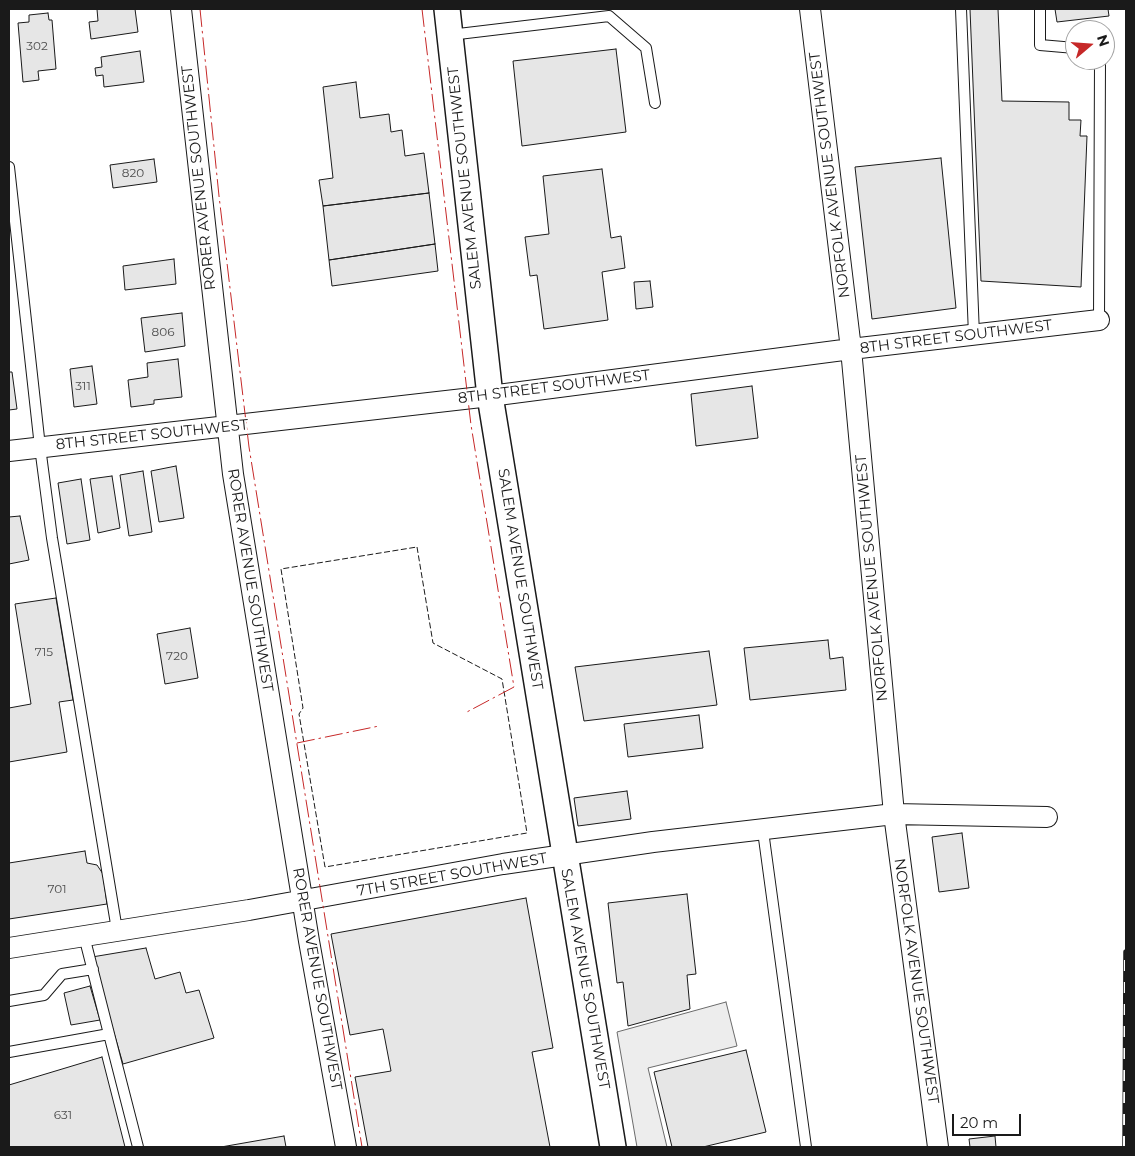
<!DOCTYPE html>
<style>
body{margin:0}
#map{position:relative;width:1135px;height:1156px;overflow:hidden;background:#fff;font-family:Montserrat,sans-serif}
canvas{display:block}
.frame{position:absolute;inset:0;border:10px solid #1a1a1a;pointer-events:none}
.north{position:absolute;left:1065px;top:20px;width:50px;height:50px;box-sizing:border-box;background:#fff;border:1px solid #a3a3a3;border-radius:50%;rotate:72deg;font-size:14px;font-weight:700;line-height:20px;text-align:center;color:#1a1a1a}
.north::after{content:'';display:block;margin:auto;width:18px;height:22px;background:#c62828;clip-path:polygon(50% 0,100% 100%,50% 72%,0 100%)}
.scale{position:absolute;left:952px;top:1114px;width:69px;height:22px;box-sizing:border-box;border:2px solid #1a1a1a;border-top:0;padding-left:6px;font-size:15px;line-height:18px;white-space:nowrap;color:#1a1a1a;-webkit-text-stroke:4px #fff;paint-order:stroke}
</style>
<div id="map">
<canvas width="1135" height="1156"></canvas>
<div class="frame"></div>
<div class="north">N</div>
<div class="scale">20 m</div>
</div>
<script>
const ctx = document.querySelector('canvas').getContext('2d');
ctx.lineJoin = 'round';
function fill(path, color) { ctx.fillStyle = color; ctx.fill(path, 'evenodd'); }
const shape = rows => new Path2D(rows.map(r => 'M' + r).join(''));
function stroke(path, color, width, dash) { ctx.strokeStyle = color; ctx.lineWidth = width; ctx.lineCap = dash ? 'butt' : 'round'; ctx.setLineDash(dash || []); ctx.stroke(path); }
function write(font, color, halo, rows, align = 'center') {
  ctx.font = font + ' Montserrat,sans-serif'; ctx.lineWidth = 4; ctx.setLineDash([]); ctx.textBaseline = 'middle'; ctx.strokeStyle = halo; ctx.fillStyle = color; for (const [text, x, y, turn = 0] of rows) {
    ctx.save(); ctx.translate(x, y); ctx.rotate((+turn || 0) * Math.PI / 180); ctx.textAlign = isNaN(turn) ? turn : align; if (halo) ctx.strokeText(text, 0, 0); ctx.fillText(text, 0, 0); ctx.restore();
  }
}
const built = shape([
 [726,1002,737,1046,648,1068,667,1147,637,1147,617,1032,726,1002]
]);
fill(built, '#ededed');
stroke(built, '#6a6a6a', 1);
const building = shape([
 [97,9,135,9,138,32,91,39,89,22,98,21,97,9],
 [970,9,998,9,1002,101,1069,102,1069,120,1081,120,1080,136,1087,136,1081,287,981,281,970,9],
 [1055,9,1108,9,1109,16,1057,22,1055,9],
 [48,13,49,20,52,20,56,69,38,71,39,80,23,82,18,23,29,22,29,15,48,13],
 [616,49,626,132,522,146,513,61,616,49],
 [140,51,144,82,104,87,103,75,96,76,95,68,102,67,101,57,140,51],
 [356,82,360,118,389,114,391,132,402,130,405,156,424,153,429,193,323,206,319,180,333,178,323,87,356,82],
 [941,158,956,308,872,319,855,167,941,158],
 [154,159,157,182,113,188,110,165,154,159],
 [602,169,611,238,621,236,625,268,602,272,608,320,544,329,537,275,530,276,525,237,549,234,543,176,602,169],
 [429,193,435,244,329,260,323,206,429,193],
 [435,244,438,271,332,286,329,260,435,244],
 [174,259,176,284,125,290,123,266,174,259],
 [650,281,653,307,636,309,634,282,650,281],
 [182,313,185,346,145,352,141,318,182,313],
 [178,359,182,397,154,400,154,404,131,407,128,380,148,377,147,363,178,359],
 [92,366,97,404,74,407,70,369,92,366],
 [9,372,12,372,17,409,9,410,9,372],
 [752,386,758,438,696,446,691,394,752,386],
 [176,466,184,518,159,522,151,471,176,466],
 [143,471,152,532,129,536,120,475,143,471],
 [112,476,120,528,98,533,90,479,112,476],
 [81,479,90,540,67,544,58,483,81,479],
 [20,516,29,560,9,564,9,517,20,516],
 [56,598,73,700,59,702,67,752,9,762,9,708,31,704,15,604,56,598],
 [190,628,198,678,165,684,157,634,190,628],
 [828,640,830,659,843,657,846,690,750,700,744,648,828,640],
 [709,651,717,705,584,721,575,667,709,651],
 [699,715,703,748,628,757,624,724,699,715],
 [627,791,631,819,578,826,574,798,627,791],
 [962,833,969,888,939,892,932,837,962,833],
 [85,851,87,863,97,865,103,874,107,904,9,919,9,863,85,851],
 [687,894,696,974,687,975,690,1009,628,1026,623,982,617,983,608,903,687,894],
 [526,898,553,1048,532,1052,550,1147,368,1147,355,1077,391,1071,383,1029,350,1035,331,934,526,898],
 [146,948,155,979,180,972,186,993,199,990,214,1038,123,1064,92,957,146,948],
 [90,986,100,1020,71,1025,64,993,90,986],
 [746,1050,766,1132,703,1147,672,1147,654,1072,746,1050],
 [102,1057,125,1147,9,1147,9,1085,102,1057],
 [284,1136,286,1147,221,1147,284,1136],
 [995,1136,996,1147,970,1147,969,1139,995,1136]
]);
fill(building, '#e6e6e6');
stroke(building, '#1a1a1a', 1);
const service = shape([
 [961,9,974,335],
 [1040,9,1040,45,1075,48],
 [450,35,609,16,646,48,655,103],
 [9,167,40,447,52,538,117,930],
 [1099,320,1100,60],
 [763,831,806,1147],
 [9,1001,44,995,62,974,93,969],
 [109,1034,138,1147],
 [9,1052,109,1034,84,936]
]);
const minor = shape([
 [181,9,233,474,309,941,346,1147],
 [810,9,851,349,894,814,938,1147],
 [9,451,490,396,851,349,1099,320],
 [9,948,249,910,503,864,653,842,894,814,1047,817]
]);
const tertiary = shape([
 [447,9,490,396,613,1147]
]);
stroke(service, '#1a1a1a', 12);
stroke(minor, '#1a1a1a', 22);
stroke(tertiary, '#1a1a1a', 28);
stroke(service, '#fff', 10);
stroke(minor, '#fff', 20);
stroke(tertiary, '#fff', 25);
const rail = shape([
 [1125,1147,1126,952]
]);
stroke(rail, '#1a1a1a', 5.5);
stroke(rail, '#fff', 4, [11]);
stroke(shape([
 [417,547,433,643,502,679,527,833,325,867,299,714,303,708,281,569,417,547]
]), '#1a1a1a', 1, [6, 2.5]);
stroke(shape([
 [200,9,219,196,249,447,362,1147],
 [422,9,471,425,514,687,465,713],
 [297,743,379,726]
]), '#c62828', 1, [18, 4, 2.5, 4]);
write('12px', '#4d4d4d', null, [
 ["302",37,46],
 ["820",133,173],
 ["806",163,332],
 ["311",83,386],
 ["715",44,652],
 ["720",177,656],
 ["701",57,889],
 ["631",63,1115]
]);
write('15px', '#1a1a1a', '#fff', [
 ["NORFOLK AVENUE SOUTHWEST",830,175,-97],
 ["RORER AVENUE SOUTHWEST",199,178,-96],
 ["SALEM AVENUE SOUTHWEST",465,178,-96],
 ["8TH STREET SOUTHWEST",956,337,-7],
 ["8TH STREET SOUTHWEST",554,387,-7],
 ["8TH STREET SOUTHWEST",152,435,-6],
 ["NORFOLK AVENUE SOUTHWEST",872,578,-95],
 ["SALEM AVENUE SOUTHWEST",520,579,81],
 ["RORER AVENUE SOUTHWEST",250,580,81],
 ["7TH STREET SOUTHWEST",452,875,-10],
 ["RORER AVENUE SOUTHWEST",317,979,80],
 ["SALEM AVENUE SOUTHWEST",585,979,80],
 ["NORFOLK AVENUE SOUTHWEST",916,981,82]
]);
</script>
